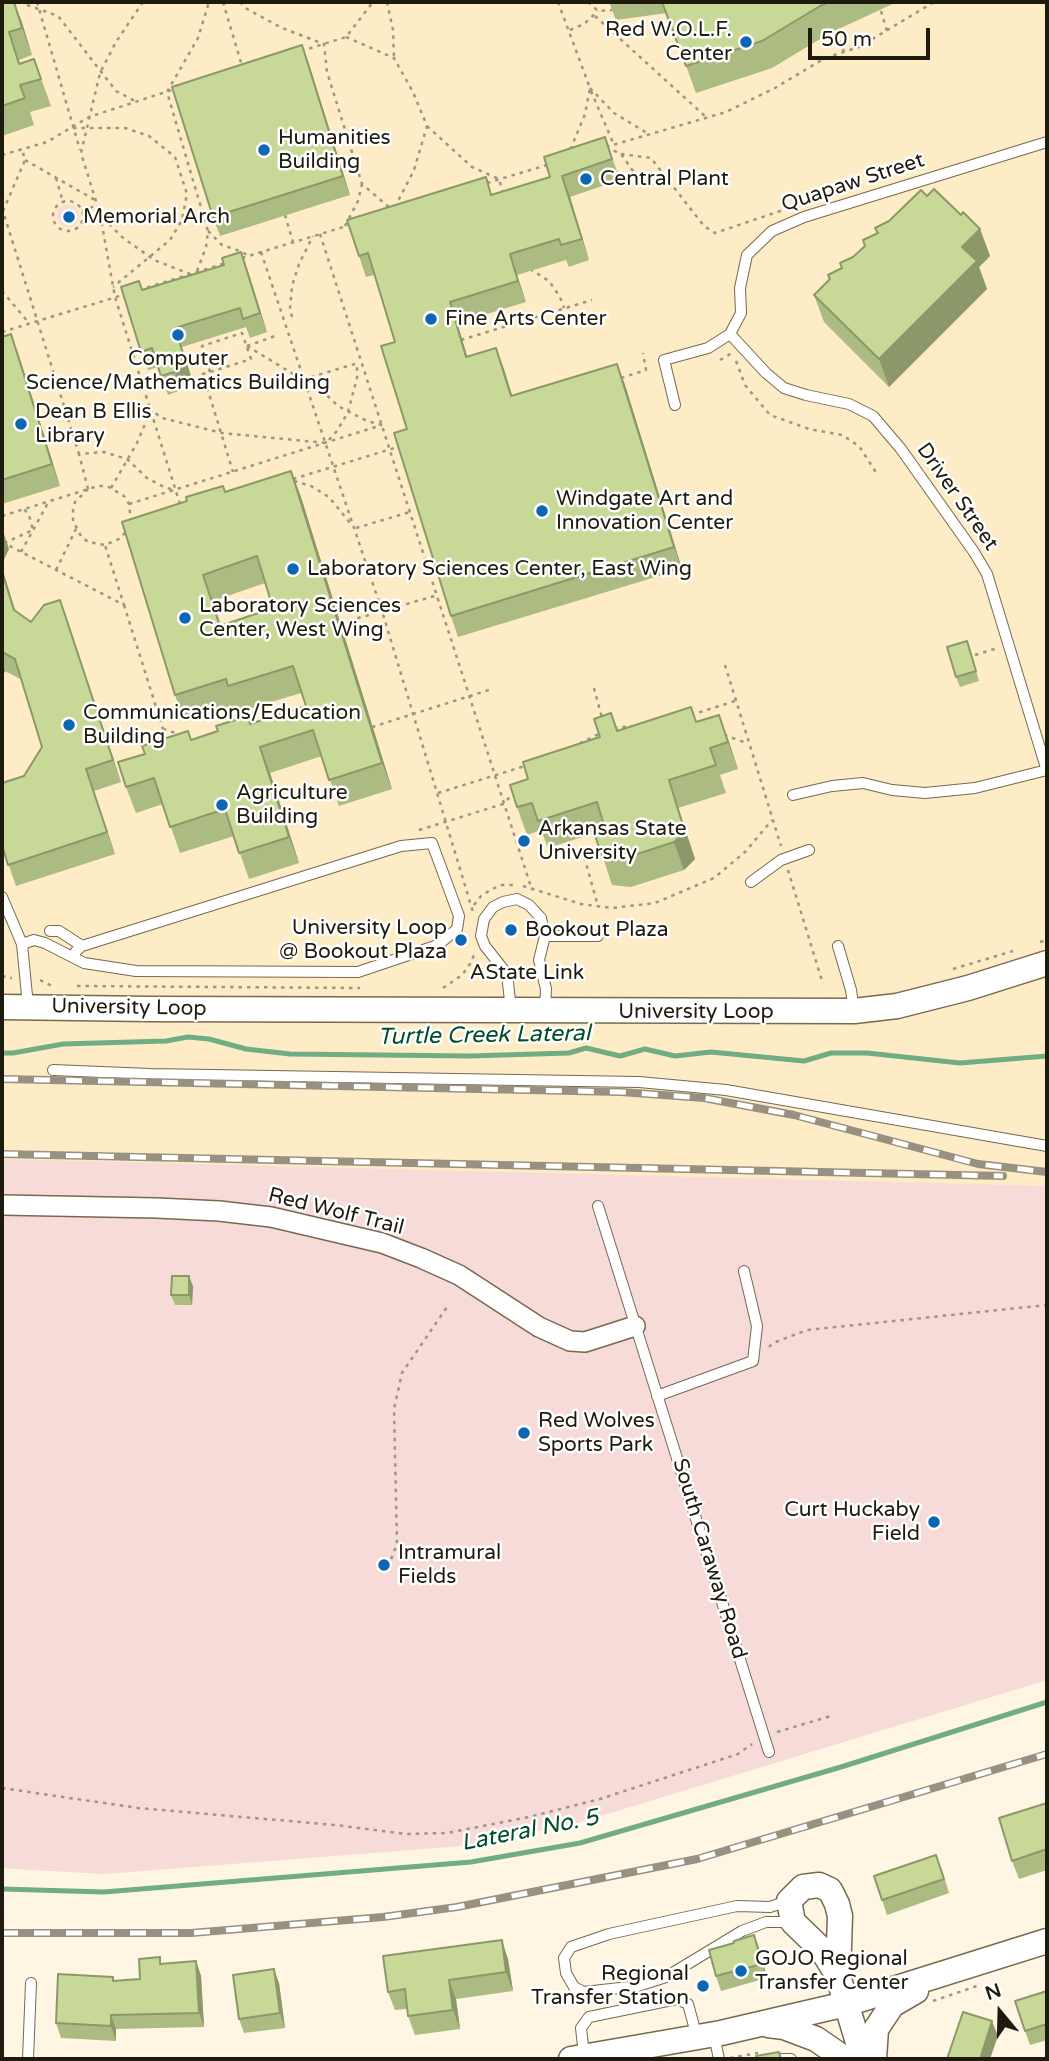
<!DOCTYPE html>
<style>
body{margin:0}
#map{position:relative;width:1049px;height:2061px;overflow:hidden;background:#fef6e3;font-family:"Varela Round",sans-serif}
canvas{display:block}
.frame{position:absolute;inset:0;border:4px solid #1f1a0e;pointer-events:none}
.north{position:absolute;left:965px;top:1977px;width:70px;height:70px;-webkit-text-stroke:5px #fff;paint-order:stroke;rotate:341deg;font-size:19px;font-weight:700;line-height:28px;text-align:center;color:#1f1a0e}
.north::after{content:'';display:block;margin:auto;width:24px;height:32px;background:#1f1a0e;clip-path:polygon(50% 0,100% 100%,50% 72%,0 100%)}
.scale{position:absolute;left:808px;top:28px;width:122px;height:32px;box-sizing:border-box;border:4px solid #1f1a0e;border-top:0;padding-left:9px;font-size:21px;line-height:24px;white-space:nowrap;color:#1f1a0e;-webkit-text-stroke:5px #fff;paint-order:stroke}
</style>
<div id="map">
<canvas width="1049" height="2061"></canvas>
<div class="frame"></div>
<div class="north">N</div>
<div class="scale">50 m</div>
</div>
<script>
const ctx = document.querySelector('canvas').getContext('2d');
ctx.lineJoin = 'round';
function fill(path, color) { ctx.fillStyle = color; ctx.fill(path, 'evenodd'); }
const shape = rows => new Path2D(rows.map(r => 'M' + r).join(''));
function stroke(path, color, width, dash) { ctx.strokeStyle = color; ctx.lineWidth = width; ctx.lineCap = dash ? 'butt' : 'round'; ctx.setLineDash(dash || []); ctx.stroke(path); }
function write(font, color, halo, rows, align = 'center') {
  ctx.font = font + ' "Varela Round",sans-serif'; ctx.lineWidth = 5; ctx.setLineDash([]); ctx.textBaseline = 'middle'; ctx.strokeStyle = halo; ctx.fillStyle = color; for (const [text, x, y, turn = 0] of rows) {
    ctx.save(); ctx.translate(x, y); ctx.rotate((+turn || 0) * Math.PI / 180); ctx.textAlign = isNaN(turn) ? turn : align; if (halo) ctx.strokeText(text, 0, 0); ctx.fillText(text, 0, 0); ctx.restore();
  }
}
fill(shape([
 [2,2,1047,2,1047,1680,568,1826,460,1846,104,1874,2,1868]
]), '#fdecc5');
fill(shape([
 '57 216a11 11 0 1 1 22 0a11 11 0 1 1-22 0Z',
 [2,1159,1047,1186,1047,1680,568,1826,460,1846,104,1874,2,1868]
]), '#f7dbd9');
stroke(shape([
 [2,1053,13,1053,63,1044,166,1041,188,1037,209,1039,246,1049,290,1054,470,1056,569,1053,586,1048,620,1056,645,1049,675,1056,711,1052,804,1061,831,1053,867,1053,960,1063,1047,1056],
 [2,1889,104,1892,471,1862,580,1843,841,1767,1047,1702]
]), '#70ad82', 5);
const service = shape([
 [730,334,766,373,784,388,806,395,849,404,873,416,901,449,974,552,987,574,1047,771],
 [675,405,664,360,708,348,730,334,741,313,740,288,747,255,772,231,804,217,1047,142],
 [793,795,832,786,863,783,892,790,925,793,975,788,1047,770],
 [751,882,781,860,809,850],
 [2,897,22,944,28,1006],
 [50,931,59,931,82,946],
 [545,936,598,936],
 [22,944,34,940,45,943,84,963,136,971,358,972,438,945,457,929,459,916,432,843,401,846,82,946,76,951,74,957],
 [838,946,851,990,854,1011],
 [511,1010,507,974,485,946,481,936,484,919,493,907,503,902,517,899,529,905,541,918,545,936,539,960,546,989,545,1010],
 [53,1070,150,1074,639,1082,726,1090,1047,1146],
 [598,1206,769,1752],
 [657,1396,753,1361,757,1326,744,1271],
 [788,1901,770,1907,737,1906,609,1934,571,1947,564,1958,566,1973,574,1987,584,1992,638,1986,666,1977,742,1931,766,1922,793,1922],
 [714,2035,719,2059],
 [584,2055,581,2028,589,2017,677,1999,688,2004,697,2037],
 [28,2059,31,1983],
 [769,2059,791,2059]
]);
const minor = shape([
 [2,1205,157,1208,219,1211,271,1217,382,1243,421,1258,459,1275,539,1327,570,1341,585,1342,635,1326]
]);
const tertiary = shape([
 [2,1007,149,1009,854,1011,897,1006,968,988,1047,963],
 [838,1976,840,1916,837,1904,830,1890,819,1885,803,1887,789,1901,793,1922,822,1950,838,1976,863,2059],
 [768,2025,784,2027,816,2039,845,2059],
 [571,2059,721,2033,846,2004,1047,1941],
 [874,2059,876,2029,892,2005,916,1991]
]);
stroke(service, '#76694d', 12);
stroke(minor, '#76694d', 22);
stroke(tertiary, '#76694d', 27);
stroke(shape([
 [19,2,58,16,116,91,137,102],
 [37,2,80,150],
 [143,2,116,42,100,73,81,153,100,214,115,297,180,504],
 [223,2,242,66],
 [240,2,247,9,282,28,324,44,327,72,362,184,391,209],
 [387,2,393,30,394,58],
 [558,2,590,88,585,114,571,148],
 [588,2,598,11,612,10],
 [881,11,887,31],
 [595,16,706,117],
 [570,30,584,24,598,11],
 [837,33,844,52],
 [346,37,394,58,413,92,427,126,414,170,396,205],
 [301,51,346,37,373,2],
 [590,88,614,113,647,133],
 [591,91,614,145],
 [427,126,472,167,499,179,503,193],
 [73,128,125,128,149,136,175,157,187,194,182,220,170,240,113,287],
 [606,147,726,112,775,88,825,58,859,47,934,2],
 [606,147,621,154,640,181],
 [621,154,651,158,704,226,715,233,789,208],
 [2,155,47,142,89,117,175,89],
 [25,160,95,200],
 [56,178,63,202],
 [487,183,547,165],
 '53 216a15 15 0 1 1 30 0a15 15 0 1 1-30 0Z',
 [2,208,79,454],
 [3,211,25,160,22,149],
 [82,211,97,205],
 [285,215,293,242],
 [103,218,122,237,154,260,190,274],
 [345,226,358,201,362,184],
 [208,231,222,245,240,251,249,256],
 [320,234,532,890],
 [261,252,382,611,473,912],
 [242,258,350,225],
 [530,269,549,281,560,297,564,308],
 [197,271,206,247,208,231,167,92,198,38,209,2],
 [139,290,226,263],
 [2,291,29,323],
 [292,317,290,309,292,286,299,264,313,236],
 [2,332,126,294],
 [461,340,592,300],
 [247,346,295,375],
 [247,346,278,335],
 [720,360,732,353],
 [736,361,745,385,770,415,809,429,842,435,859,446,877,474],
 [210,372,202,346,242,333,251,359,210,372,203,374,233,472],
 [311,377,358,363],
 [309,378,338,406,367,421,382,425],
 [621,378,646,370,643,353],
 [293,479,401,446],
 [294,481,311,486,329,497,351,524],
 [111,488,137,443,151,410,162,418,222,433,326,443,337,431,348,412,357,378,357,363],
 [88,489,75,502,73,511,73,521,81,536,88,542,105,545,121,538,127,530],
 [88,489,79,454,104,452,127,459,147,478,164,487,174,490],
 [129,504,382,425],
 [2,516,98,486,107,486,124,496,129,504,131,521],
 [356,528,410,512],
 [2,542,124,605,105,545],
 [4,543,33,530,29,515,24,509],
 [21,552,49,501],
 [56,570,76,529],
 [124,605,163,729,153,735,147,747],
 [341,623,438,595],
 [975,655,998,648],
 [725,665,781,846],
 [594,688,602,718],
 [691,715,735,701],
 [372,727,489,690],
 [614,728,632,726],
 [163,729,182,735],
 [724,735,747,743],
 [572,747,601,733],
 [438,793,525,766],
 [419,830,503,804,515,792],
 [582,849,598,906],
 [788,870,823,984],
 [523,886,581,904,612,908,655,903,714,878,745,852,772,820],
 [474,905,481,896,492,889,502,885,513,885],
 [1040,942,1047,940],
 [953,969,1013,951],
 [2,976,12,978],
 [40,980,52,986],
 [77,986,360,988],
 [443,988,462,975,470,964,475,953],
 [769,1347,773,1343,807,1330,1047,1305],
 [388,1567,397,1544,394,1409,402,1373,449,1304],
 [777,1732,831,1716],
 [2,1788,138,1808,335,1825,406,1834,447,1833,529,1817,600,1799,738,1754,752,1744],
 [933,2001,977,1986],
 [730,2058,758,2053]
]), '#9c9686', 2.5, [3.5, 5]);
stroke(service, '#fff', 10);
stroke(minor, '#fff', 19);
stroke(tertiary, '#fff', 24);
const rail = shape([
 [2,1079,621,1092,704,1098,794,1115,978,1164,1047,1172],
 [2,1154,1003,1176],
 [2,1933,191,1933,383,1917,457,1907,697,1859,1047,1754]
]);
stroke(rail, '#989181', 8);
stroke(rail, '#fff', 5, [16]);
fill(shape([
 [2,2,14,2,32,55,19,60,20,64,34,59,51,106,30,112,34,125,2,136],
 [609,2,897,2,830,33,772,68,696,93,667,13,616,20],
 [302,45,350,195,220,236,213,217],
 [605,137,620,180,570,197,589,260,569,267,566,260,517,275,526,302,457,323,467,357,496,348,512,396,617,364,625,385,682,569,458,637,451,616,407,429,395,342,374,275,366,277,359,256,492,195,550,177],
 [927,196,961,215,980,229,990,256,979,267,987,289,889,387,824,322,814,295,842,269,840,263,853,257,889,221],
 [241,252,267,332,250,338,246,327,182,347,191,376,181,390,168,395,158,367,148,370,141,352,143,290,224,265],
 [2,337,19,356,60,486,2,504],
 [291,471,301,497,392,789,339,806,322,756,270,773,299,863,249,879,234,836,180,853,163,804,136,813,126,787,191,740,251,724,306,706,301,693,238,712,236,706,185,722,175,695,122,522,225,492],
 [265,583,273,608,221,626,213,601],
 [2,568,15,611,31,622,60,600,121,782,94,791,115,854,16,886,2,845,24,776,42,747,22,680,5,671,2,677],
 [970,650,979,681,960,687,956,677],
 [611,713,618,730,697,722,729,742,738,769,720,775,726,793,678,808,695,859,684,870,631,887,612,885,595,833,548,848,541,830,527,835,517,807,528,779,600,737],
 [193,1286,192,1305,175,1305,171,1295],
 [1047,1803,1047,1870,1019,1879,1012,1861],
 [942,1870,949,1893,887,1915,874,1876],
 [760,1950,767,1978,721,1991,716,1976],
 [508,1959,513,1991,456,1999,460,2029,415,2035,408,2016,407,2009,395,2010,388,1992],
 [196,1961,201,1976,204,2027,116,2029,116,2041,61,2038,56,2023,113,1977,114,1981,140,1979,162,1964],
 [279,1983,285,2028,244,2033,239,2019],
 [1047,1991,1047,2040,1030,2045,1025,2031]
]), '#acbb82');
fill(shape([
 [14,2,22,22,32,55,22,28],
 [302,45,309,64,350,195,343,176],
 [562,176,570,197,589,260,582,239],
 [980,229,990,256,979,267,987,289,889,387,879,359,962,247],
 [241,252,248,271,267,332,260,313],
 [510,254,526,302,518,281],
 [450,302,457,323,474,378,466,357],
 [175,328,191,376,181,390,174,372],
 [11,334,19,356,60,486,52,464],
 [496,348,504,369,519,418,511,396],
 [617,364,625,385,682,569,674,547],
 [291,471,301,497,392,789,382,763],
 [2,528,9,549,2,564],
 [2,568,22,632,2,572],
 [60,600,68,622,121,782,113,760],
 [2,663,5,671,2,677],
 [719,715,729,742,738,769,728,742],
 [260,747,270,773,299,863,289,837],
 [86,769,94,791,115,854,107,832],
 [669,780,695,859,684,870,674,842],
 [189,1276,193,1286,192,1305,189,1295],
 [754,1935,760,1950,767,1978,762,1964],
 [502,1940,508,1959,513,1991,506,1972],
 [196,1961,201,1976,204,2027,199,2013],
 [274,1969,279,1983,285,2028,280,2013],
 [449,1980,456,1999,460,2029,453,2010],
 [111,2015,116,2029,116,2041,111,2026],
 [992,2021,998,2036,990,2059,980,2059]
]), '#8c986a');
const building = shape([
 [2,2,14,2,22,28,9,32,19,64,34,59,41,79,20,85,25,98,2,106,2,2],
 [662,2,829,2,820,6,762,41,686,66,662,2],
 [302,45,343,176,213,217,172,87,302,45],
 [605,137,612,159,562,176,582,239,561,245,559,239,510,254,518,281,450,302,466,357,496,348,511,396,617,364,674,547,451,616,394,433,407,429,381,346,395,342,368,253,359,256,347,220,486,177,491,195,550,177,544,157,605,137],
 [934,189,961,215,963,212,980,229,962,247,977,261,879,359,814,295,830,279,828,275,842,268,840,263,853,257,865,246,863,240,878,233,875,228,889,221,921,190,927,196,934,189],
 [241,252,260,313,243,319,240,308,175,328,184,357,174,372,161,376,152,348,141,352,121,287,139,281,142,290,224,265,222,258,241,252],
 [11,334,52,464,2,480,2,337,11,334],
 [291,471,382,763,329,780,313,730,260,747,289,837,239,853,225,809,170,827,154,778,126,787,118,762,145,754,142,746,188,731,191,740,218,731,216,726,248,716,250,724,306,706,293,666,228,686,226,679,175,695,122,522,187,501,186,497,223,486,225,492,291,471],
 [257,556,273,608,220,626,203,575,257,556],
 [2,572,14,610,31,622,44,605,60,600,113,760,86,769,107,832,8,865,2,845,2,783,24,776,42,747,15,659,2,652,2,572],
 [967,641,976,671,956,677,947,647,967,641],
 [691,707,696,722,719,715,728,742,710,748,716,765,669,780,685,832,674,842,622,859,602,857,594,832,605,828,597,802,538,821,532,803,517,807,510,785,528,779,523,762,600,737,594,719,611,713,617,731,691,707],
 [172,1276,189,1276,189,1295,171,1295,172,1276],
 [1047,1803,1047,1849,1012,1861,999,1818,1047,1803],
 [936,1855,944,1879,882,1900,874,1876,936,1855],
 [754,1935,762,1964,716,1976,709,1950,734,1943,734,1941,754,1935],
 [502,1940,506,1972,449,1980,453,2010,408,2016,405,1989,388,1992,383,1956,502,1940],
 [160,1957,160,1964,196,1961,199,2013,111,2015,111,2026,56,2023,58,1974,113,1977,113,1981,140,1979,139,1959,160,1957],
 [274,1969,280,2013,239,2019,233,1975,274,1969],
 [1047,1991,1047,2024,1025,2031,1015,2001,1047,1991],
 [963,2012,992,2021,980,2059,947,2059,963,2012],
 [779,2052,781,2059,757,2059,756,2056,779,2052]
]);
fill(building, '#c8d997');
stroke(building, '#8c986a', 2);
for (const [x, y, r, color] of [
 [746,42,7,"#0b66b3"],
 [264,150,7,"#0b66b3"],
 [586,179,7,"#0b66b3"],
 [69,217,7,"#0b66b3"],
 [431,319,7,"#0b66b3"],
 [178,335,7,"#0b66b3"],
 [21,424,7,"#0b66b3"],
 [542,511,7,"#0b66b3"],
 [293,569,7,"#0b66b3"],
 [185,618,7,"#0b66b3"],
 [69,725,7,"#0b66b3"],
 [222,805,7,"#0b66b3"],
 [524,841,7,"#0b66b3"],
 [511,930,7,"#0b66b3"],
 [461,940,7,"#0b66b3"],
 [524,1433,7,"#0b66b3"],
 [934,1522,7,"#0b66b3"],
 [384,1565,7,"#0b66b3"],
 [741,1971,7,"#0b66b3"],
 [703,1986,7,"#0b66b3"]
]) { const dot = new Path2D(); dot.arc(x, y, r, 0, 2 * Math.PI); ctx.fillStyle = color; ctx.fill(dot); stroke(dot, '#fff', 2.5); }
write('21px', '#1f1a0e', '#fff', [
 ["Red W.O.L.F.",732,30,"right"],
 ["Center",732,54,"right"],
 ["Humanities",278,138],
 ["Building",278,162],
 ["Central Plant",600,179],
 ["Memorial Arch",83,217],
 ["Fine Arts Center",445,319],
 ["Computer",178,359,"center"],
 ["Science/Mathematics Building",178,383,"center"],
 ["Dean B Ellis",35,412],
 ["Library",35,436],
 ["Windgate Art and",556,499],
 ["Innovation Center",556,523],
 ["Laboratory Sciences Center, East Wing",307,569],
 ["Laboratory Sciences",199,606],
 ["Center, West Wing",199,630],
 ["Communications/Education",83,713],
 ["Building",83,737],
 ["Agriculture",236,793],
 ["Building",236,817],
 ["Arkansas State",538,829],
 ["University",538,853],
 ["University Loop",447,928,"right"],
 ["@ Bookout Plaza",447,952,"right"],
 ["Bookout Plaza",525,930],
 ["Red Wolves",538,1421],
 ["Sports Park",538,1445],
 ["Curt Huckaby",920,1510,"right"],
 ["Field",920,1534,"right"],
 ["Intramural",398,1553],
 ["Fields",398,1577],
 ["GOJO Regional",755,1959],
 ["Transfer Center",755,1983],
 ["Regional",689,1974,"right"],
 ["Transfer Station",689,1998,"right"]
], 'left');
write('21px', '#1f1a0e', '#fff', [
 ["Quapaw Street",853,183,-18],
 ["Driver Street",957,497,55],
 ["AState Link",527,973],
 ["University Loop",129,1008,1],
 ["University Loop",696,1012],
 ["Red Wolf Trail",336,1212,14],
 ["South Caraway Road",709,1559,73]
]);
write('italic 23px', '#004e26', '#fff', [
 ["Turtle Creek Lateral",484,1036,-1],
 ["Lateral No. 5",530,1831,-11]
]);
</script>
